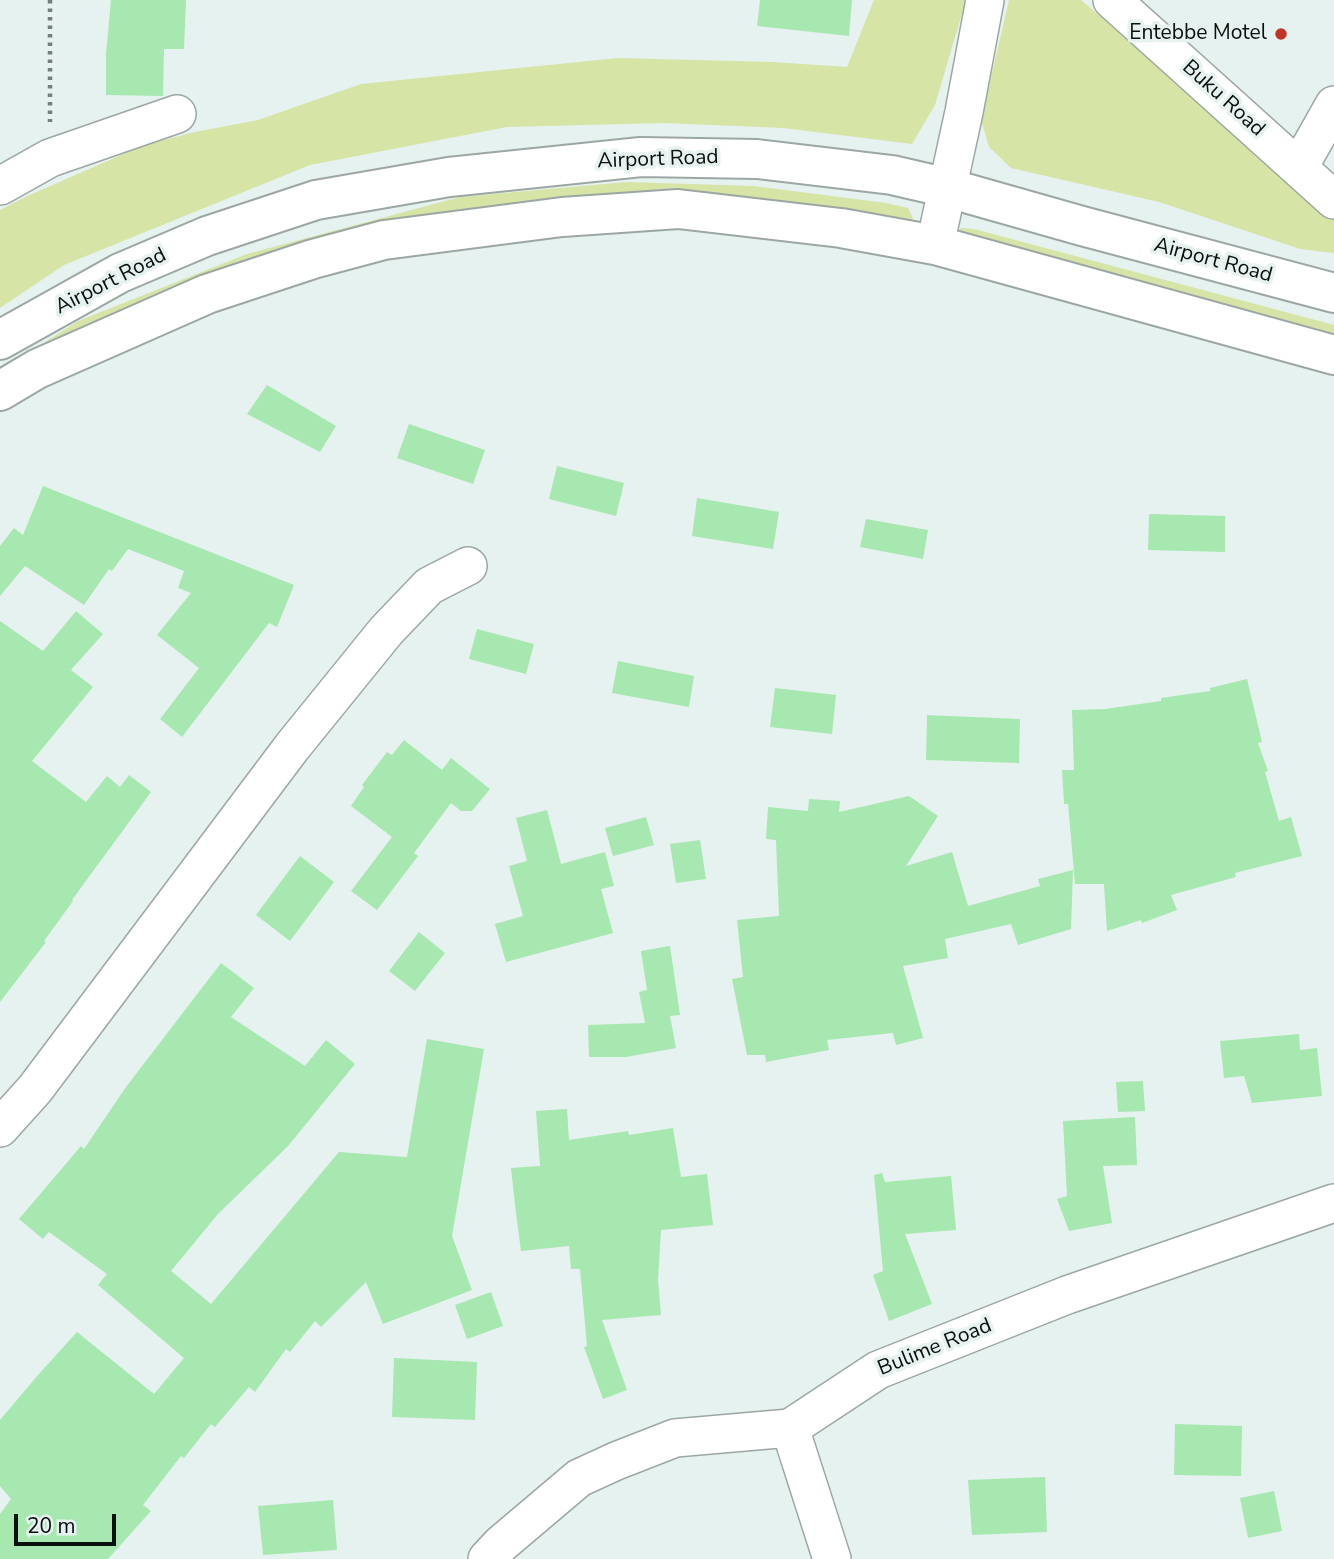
<!DOCTYPE html>
<style>
body{margin:0}
#map{position:relative;width:1334px;height:1559px;overflow:hidden;background:#e6f2ef;font-family:"Nunito Sans",sans-serif}
canvas{display:block}
.scale{position:absolute;left:14px;top:1514px;width:102px;height:32px;box-sizing:border-box;border:4px solid #0b0f0e;border-top:0;padding-left:9px;font-size:21px;line-height:24px;white-space:nowrap;color:#0b0f0e;-webkit-text-stroke:5px #e6f2ef;paint-order:stroke}
</style>
<div id="map">
<canvas width="1334" height="1559"></canvas>
<div class="scale">20 m</div>
</div>
<script>
const ctx = document.querySelector('canvas').getContext('2d');
ctx.lineJoin = 'round';
function fill(path, color) { ctx.fillStyle = color; ctx.fill(path, 'evenodd'); }
const shape = rows => new Path2D(rows.map(r => 'M' + r).join(''));
function stroke(path, color, width, dash) { ctx.strokeStyle = color; ctx.lineWidth = width; ctx.lineCap = dash ? 'butt' : 'round'; ctx.setLineDash(dash || []); ctx.stroke(path); }
function write(font, color, halo, rows, align = 'center') {
  ctx.font = font + ' "Nunito Sans",sans-serif'; ctx.lineWidth = 7; ctx.setLineDash([]); ctx.textBaseline = 'middle'; ctx.strokeStyle = halo; ctx.fillStyle = color; for (const [text, x, y, turn = 0] of rows) {
    ctx.save(); ctx.translate(x, y); ctx.rotate((+turn || 0) * Math.PI / 180); ctx.textAlign = isNaN(turn) ? turn : align; if (halo) ctx.strokeText(text, 0, 0); ctx.fillText(text, 0, 0); ctx.restore();
  }
}
fill(shape([
 [874,0,966,0,935,105,912,144,783,128,664,123,507,127,310,165,64,265,0,308,0,210,25,197,144,145,195,132,258,120,361,84,618,58,772,62,847,67],
 [1009,0,1081,0,1283,170,1334,218,1334,253,1300,249,1159,202,1011,168,989,147,981,120],
 [627,182,754,186,886,203,908,208,913,218,906,227,500,209,0,371,78,321,247,254,460,197],
 [961,228,974,229,1334,325,1334,341,957,235]
]), '#d6e4a5');
fill(shape([
 [111,0,186,0,184,49,164,49,163,96,106,95,106,54],
 [760,0,852,0,849,36,757,26],
 [267,385,336,426,320,452,247,414],
 [409,424,485,450,473,484,397,458],
 [557,466,624,483,616,516,549,499],
 [43,486,294,585,277,627,269,623,182,737,160,719,199,668,157,635,191,593,178,588,184,571,128,549,112,571,109,569,84,605,25,566,0,596,0,546,14,528,23,535],
 [697,498,779,512,773,549,692,536],
 [1149,514,1225,516,1225,552,1148,550],
 [866,519,928,530,923,559,860,547],
 [76,611,103,634,71,670,93,687,32,761,86,802,107,776,120,787,129,775,151,792,72,900,73,901,44,941,46,942,0,1002,0,621,43,651],
 [477,629,534,644,526,674,469,659],
 [618,661,694,676,689,707,612,693],
 [1247,679,1262,742,1258,743,1268,771,1265,772,1279,821,1291,817,1302,856,1235,873,1236,877,1171,895,1177,910,1142,923,1141,920,1107,931,1104,884,1075,884,1068,804,1064,804,1062,770,1074,770,1072,710,1105,709,1161,701,1161,698,1210,691,1210,688],
 [775,688,836,695,832,734,770,727],
 [927,715,1020,719,1019,763,926,760],
 [404,740,442,770,451,758,490,789,472,811,461,811,451,803,414,853,418,856,377,910,351,891,392,837,351,806,364,787,362,785,387,752,392,755],
 [909,796,938,816,906,866,952,852,968,906,1040,886,1038,879,1073,870,1071,929,1018,945,1011,924,945,939,948,958,903,966,923,1038,896,1045,893,1033,827,1040,829,1050,766,1062,765,1055,747,1055,732,979,743,977,737,920,779,916,776,840,766,839,768,807,808,811,809,799,840,801,839,812],
 [547,810,561,864,605,852,614,886,601,889,613,933,506,962,495,924,523,916,509,866,527,861,516,818],
 [646,817,654,845,613,856,605,828],
 [700,840,706,879,676,883,670,844],
 [300,856,334,882,290,941,256,915],
 [419,932,445,953,415,991,389,971],
 [670,946,680,1015,670,1016,676,1048,626,1057,589,1057,588,1025,645,1023,639,992,647,990,641,951],
 [221,963,254,988,231,1017,305,1066,326,1040,355,1064,288,1146,218,1214,171,1271,211,1304,339,1152,407,1157,427,1039,484,1049,452,1236,472,1290,383,1324,366,1282,321,1327,315,1321,290,1352,286,1349,255,1392,249,1387,215,1427,211,1424,184,1458,181,1456,143,1505,151,1511,108,1559,0,1559,0,1514,11,1499,0,1486,0,1420,38,1375,77,1332,154,1394,184,1358,98,1285,107,1274,49,1232,43,1239,19,1219,81,1146,84,1149,126,1087],
 [1299,1034,1300,1050,1317,1048,1322,1096,1252,1103,1244,1076,1224,1078,1220,1041],
 [1143,1081,1145,1111,1118,1112,1116,1082],
 [567,1109,569,1140,628,1131,629,1135,673,1128,681,1177,707,1174,713,1225,661,1230,658,1280,661,1315,602,1320,627,1390,603,1399,584,1347,587,1346,580,1269,571,1269,569,1246,521,1251,516,1213,511,1168,540,1166,536,1111],
 [1135,1117,1137,1165,1103,1166,1112,1223,1069,1231,1057,1199,1067,1196,1063,1121],
 [882,1173,885,1182,951,1176,956,1230,905,1234,932,1304,889,1321,873,1275,883,1271,874,1175],
 [491,1292,503,1326,467,1339,455,1305],
 [394,1358,477,1362,475,1420,392,1417],
 [1175,1424,1242,1426,1241,1476,1174,1475],
 [1045,1477,1047,1532,972,1535,968,1480],
 [1274,1491,1282,1531,1248,1538,1240,1498],
 [333,1500,337,1550,263,1555,258,1506]
]), '#a7e7b0');
const minor = shape([
 [1112,0,1334,200],
 [1299,167,1334,105],
 [0,186,50,158,177,114],
 [935,245,964,112,985,0],
 [0,1128,35,1089,292,747,386,631,429,586,468,566],
 [790,1428,832,1559],
 [487,1559,501,1544,579,1478,616,1461,675,1438,790,1428,878,1370,1067,1295,1334,1203]
]);
const highway = shape([
 [0,340,120,273,207,236,316,200,449,177,641,157,757,159,892,175,948,188,1082,226,1334,293],
 [0,391,37,369,207,294,313,259,384,240,562,217,678,209,841,228,935,245,1334,355]
]);
stroke(minor, '#9ca7a4', 40);
stroke(highway, '#9ca7a4', 42);
stroke(shape([
 [50,0,50,122]
]), '#767d7b', 4.5, [3.5, 5]);
stroke(minor, '#fff', 37);
stroke(highway, '#fff', 38);
for (const [x, y, r, color] of [
 [1281,34,7,"#c03328"]
]) { const dot = new Path2D(); dot.arc(x, y, r, 0, 2 * Math.PI); ctx.fillStyle = color; ctx.fill(dot); stroke(dot, '#e6f2ef', 2.5); }
write('21px', '#0b0f0e', '#e6f2ef', [
 ["Entebbe Motel",1267,34]
], 'right');
write('21px', '#0b0f0e', '#e6f2ef', [
 ["Buku Road",1223,99,42],
 ["Airport Road",658,160,-2],
 ["Airport Road",1213,261,15],
 ["Airport Road",111,282,-27],
 ["Bulime Road",935,1348,-22]
]);
</script>
